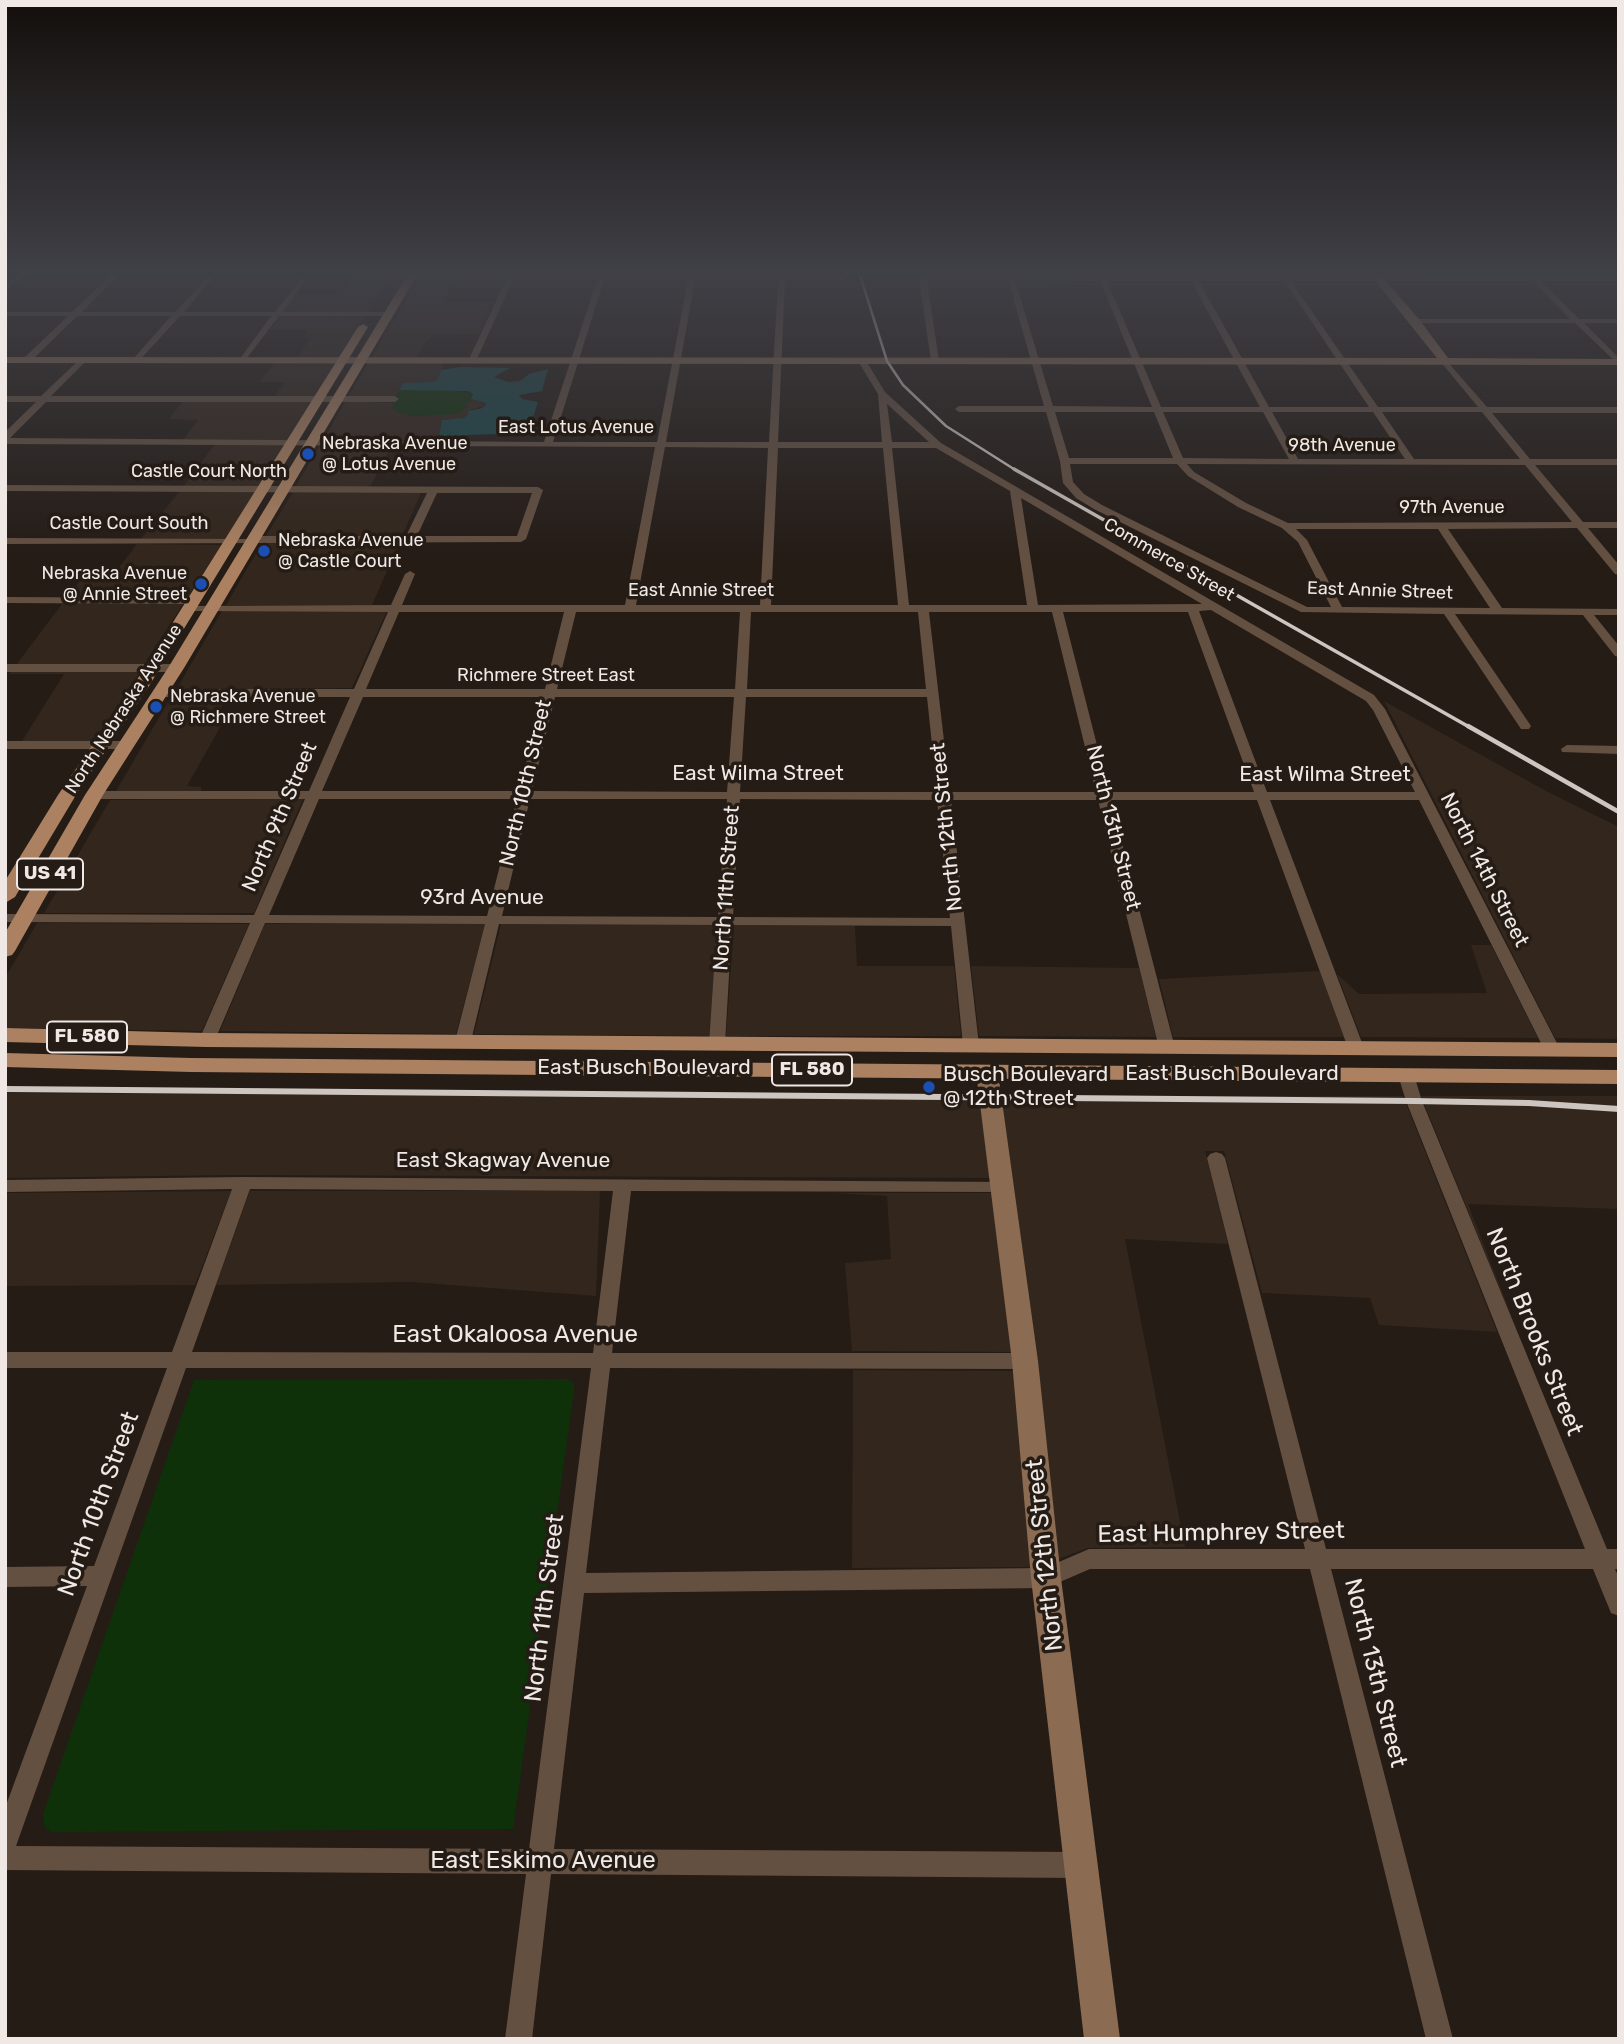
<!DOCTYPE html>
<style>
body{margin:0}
#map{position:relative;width:1624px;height:2044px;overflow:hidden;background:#251c16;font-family:Rubik,sans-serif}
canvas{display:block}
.frame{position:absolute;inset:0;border:7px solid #efe8e4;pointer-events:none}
</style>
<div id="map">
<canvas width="1624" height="2044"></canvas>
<div class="frame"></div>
</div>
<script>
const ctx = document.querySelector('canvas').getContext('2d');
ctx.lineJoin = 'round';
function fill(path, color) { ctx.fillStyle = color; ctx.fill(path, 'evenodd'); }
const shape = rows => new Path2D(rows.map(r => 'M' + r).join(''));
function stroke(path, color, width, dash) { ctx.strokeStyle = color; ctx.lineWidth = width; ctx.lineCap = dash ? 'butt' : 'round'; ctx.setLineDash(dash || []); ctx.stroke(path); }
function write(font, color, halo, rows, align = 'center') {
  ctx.font = font + ' Rubik,sans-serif'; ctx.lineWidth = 7; ctx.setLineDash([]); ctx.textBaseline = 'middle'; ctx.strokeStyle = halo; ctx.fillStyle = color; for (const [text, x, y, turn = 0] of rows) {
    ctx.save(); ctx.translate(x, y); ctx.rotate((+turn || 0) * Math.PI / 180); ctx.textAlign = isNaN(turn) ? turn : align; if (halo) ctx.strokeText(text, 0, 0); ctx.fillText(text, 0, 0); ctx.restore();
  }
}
fill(shape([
 [356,272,394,272,367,313,282,313,297,294,341,293],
 [418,279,456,279,444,302,491,303,479,335,434,334,425,342,416,359,371,359],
 [280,316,365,317,339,359,296,359,311,337,304,337,307,330,270,330],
 [275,362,336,363,315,397,274,397,285,382,259,382],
 [445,362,438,379,433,382,403,383,396,397,348,397,368,363],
 [473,400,486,405,467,411,470,414,464,419,442,420,438,442,322,442,346,401,468,406,463,404],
 [183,401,312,401,288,440,183,440,198,420,169,419],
 [215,444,286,444,259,487,184,486],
 [319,447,391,447,370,487,295,487],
 [180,491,256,491,225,539,141,539],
 [293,492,421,493,402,536,266,536],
 [263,541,400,542,372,605,226,605],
 [137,544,222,545,187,598,67,598,88,570,117,570],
 [62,604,183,604,144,665,16,665],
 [222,611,387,611,352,688,176,690],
 [11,672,140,672,96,741,22,741,64,674,9,674],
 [171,697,226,697,216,719,223,722,187,786,201,787,201,791,116,791],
 [1384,701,1548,792,1619,827,1619,1039,1555,1038],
 [303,799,254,913,44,913,110,800],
 [37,923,249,924,202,1031,5,1028,5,978],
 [265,924,485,924,456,1034,220,1031],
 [501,924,718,925,709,1036,474,1034],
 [734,925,855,926,857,966,954,966,961,1036,726,1036],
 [1471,945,1491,945,1538,1038,1361,1037,1337,974,1359,994,1487,993],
 [971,966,1139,968,1156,1037,979,1036],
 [1320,971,1344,1037,1173,1037,1159,979],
 [5,1093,979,1096,990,1178,236,1175,5,1178],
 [997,1096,1403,1096,1497,1332,1379,1325,1370,1298,1262,1293,1224,1151,1205,1151,1228,1244,1125,1239,1185,1547,1088,1548,1056,1560],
 [1421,1096,1619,1096,1619,1209,1468,1204,1518,1333],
 [231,1191,195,1285,5,1286,5,1193],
 [250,1191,600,1191,596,1296,411,1282,216,1285],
 [831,1193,992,1193,1013,1352,852,1351,845,1263,891,1259,887,1196],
 [853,1370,1015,1371,1033,1567,852,1568]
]), '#33261c');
fill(shape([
 [399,390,450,390,474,394,473,400,463,404,468,407,457,414,413,416,396,412,391,406,400,398,396,397],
 [558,1379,568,1379,574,1384,574,1391,513,1829,51,1832,44,1825,43,1814,194,1380]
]), '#0f310a');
fill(shape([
 [461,367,510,368,494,377,508,382,520,381,529,374,548,369,542,391,519,395,522,399,538,402,528,433,439,436,442,420,464,418,469,414,467,411,480,409,486,405,485,403,471,399,473,394,468,391,399,390,403,383,433,382,438,379,441,370]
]), '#1a4747');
fill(shape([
 [22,272,30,272,5,291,5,285,22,272],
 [114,272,122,272,82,312,175,312,208,277,212,279,184,312,275,312,303,277,307,279,283,312,388,312,392,314,388,316,279,316,243,363,239,360,271,316,180,316,137,363,133,360,134,358,171,316,77,316,30,362,24,362,24,358,68,316,5,316,5,312,72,312,114,272],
 [509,272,517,272,515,275,598,275,599,272,607,272,606,275,689,275,689,272,697,272,696,275,778,276,778,272,786,272,786,276,847,276,844,280,785,280,778,442,882,442,878,394,858,361,865,359,885,392,941,443,1374,695,1385,709,1560,1049,1558,1053,1546,1053,1544,1049,1419,800,1270,800,1364,1048,1356,1053,1348,1048,1257,800,1111,800,1175,1048,1167,1053,1159,1048,1098,800,951,800,979,1045,971,1050,963,1045,951,926,732,925,725,1043,717,1048,709,1043,717,925,499,924,471,1041,463,1046,455,1041,485,924,265,923,215,1040,207,1045,199,1040,250,923,5,922,5,914,254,915,305,799,94,799,87,795,94,791,309,791,350,697,160,697,154,693,160,689,354,689,388,612,189,611,185,610,185,606,391,605,405,574,410,571,415,574,402,605,625,605,655,447,5,444,5,432,36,402,5,402,5,396,41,396,81,358,84,359,84,363,51,396,395,396,399,399,395,402,46,402,10,438,544,442,597,280,513,280,476,361,472,364,468,361,506,280,394,279,390,277,394,275,508,275,509,272],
 [604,280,688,280,657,442,553,442,604,280],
 [695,280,778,280,769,442,666,442,695,280],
 [887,404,929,442,892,442,887,404],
 [665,447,768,448,760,605,636,605,665,447],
 [778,448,883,448,898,605,771,605,778,448],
 [892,448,936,448,1010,491,1027,605,909,605,892,448],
 [1021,498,1202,604,1038,605,1021,498],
 [1211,610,1366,701,1373,710,1415,792,1267,792,1199,611,1211,610],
 [399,612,564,612,545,689,366,689,399,612],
 [576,612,740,612,735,689,557,689,576,612],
 [751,612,918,612,926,689,747,689,751,612],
 [929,612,1052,612,1096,792,950,792,929,612],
 [1063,612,1188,612,1254,792,1109,792,1063,612],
 [363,697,543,697,519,791,322,791,363,697],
 [555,697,734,697,727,792,532,791,555,697],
 [746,697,927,697,937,792,740,792,746,697],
 [319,799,517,799,487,916,269,915,319,799],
 [530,799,727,799,718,917,502,916,530,799],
 [740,799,937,800,950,918,733,917,740,799],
 [918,272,926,272,926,276,1006,276,1005,272,1013,272,1014,276,1098,276,1096,272,1104,272,1105,276,1189,276,1186,272,1194,272,1196,276,1280,276,1279,272,1285,272,1288,276,1529,277,1532,274,1537,277,1619,277,1619,281,1541,281,1579,319,1619,319,1619,323,1584,323,1619,358,1619,365,1575,323,1415,323,1411,321,1415,319,1570,319,1533,281,1291,281,1378,407,1478,407,1441,362,1445,359,1487,407,1619,407,1619,413,1492,413,1530,459,1619,459,1619,465,1535,465,1583,522,1619,522,1619,528,1588,528,1619,565,1619,575,1615,574,1577,528,1448,529,1502,608,1619,609,1619,615,1594,615,1619,646,1619,657,1615,656,1583,615,1455,614,1531,726,1529,729,1521,729,1444,614,1301,612,1094,509,1076,498,1063,483,1060,461,1046,412,959,412,955,409,959,406,1044,406,1008,280,927,280,939,361,935,364,931,361,918,272],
 [1015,280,1100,281,1152,407,1053,406,1015,280],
 [1107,281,1191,281,1260,407,1161,407,1107,281],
 [1199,281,1284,281,1369,407,1269,407,1199,281],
 [1055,412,1154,412,1173,458,1069,458,1055,412],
 [1163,412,1263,412,1289,459,1183,458,1163,412],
 [1272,412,1373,412,1405,459,1298,459,1272,412],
 [1382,412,1482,412,1520,459,1414,459,1382,412],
 [1070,464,1177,464,1188,476,1238,507,1282,528,1298,542,1331,607,1307,607,1102,505,1084,494,1073,482,1070,464],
 [1187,464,1525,465,1572,522,1288,523,1246,503,1194,472,1187,464],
 [1296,529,1438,529,1490,608,1342,607,1307,540,1296,529],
 [5,485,538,487,543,490,526,539,521,542,5,544,5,538,249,539,254,536,406,536,427,493,5,491,5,485],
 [437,493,532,493,517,536,417,536,437,493],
 [5,597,193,598,199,601,193,604,5,603,5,597],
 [5,664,176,664,182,668,176,672,5,672,5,664],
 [5,741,125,741,131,745,125,749,5,749,5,741],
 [1567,745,1619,746,1619,754,1562,752,1561,749,1567,745],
 [1406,1070,1414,1075,1422,1101,1607,1549,1619,1549,1619,1569,1615,1569,1619,1578,1619,1616,1611,1613,1593,1569,1331,1569,1453,2039,1426,2039,1310,1569,1090,1569,1046,1588,584,1593,554,1849,1080,1852,1089,1856,1093,1865,1089,1874,1080,1878,551,1874,532,2039,505,2039,526,1874,5,1870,5,1808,87,1586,5,1587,5,1567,94,1566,167,1368,5,1368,5,1352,172,1352,232,1189,5,1192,5,1180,243,1177,1007,1182,1010,1186,1007,1190,1001,1192,631,1191,612,1353,1025,1353,1032,1356,1035,1361,1032,1366,1025,1369,610,1368,586,1573,1045,1568,1089,1549,1305,1549,1207,1158,1210,1154,1216,1152,1222,1154,1225,1158,1326,1549,1585,1549,1406,1101,1398,1075,1406,1070],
 [250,1189,613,1191,593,1353,192,1352,250,1189],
 [186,1368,591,1368,529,1849,16,1846,186,1368]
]), '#645041');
fill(shape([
 [1368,272,1378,272,1419,319,1448,358,1619,359,1619,365,5,363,5,357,1437,358,1368,272],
 [987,1065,995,1067,998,1072,1038,1361,1061,1578,1120,2039,1084,2039,1031,1578,1012,1361,976,1072,979,1067,987,1065]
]), '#8c6b53');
fill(shape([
 [409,272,419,272,184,668,103,795,15,951,12,955,5,957,5,933,85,795,168,668,409,272],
 [363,324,368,327,149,686,76,795,15,897,5,903,5,881,58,795,133,686,358,327,363,324],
 [5,1028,207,1033,1619,1043,1619,1057,207,1047,5,1042,5,1028],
 [5,1053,191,1058,1619,1070,1619,1084,191,1072,5,1067,5,1053]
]), '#ab8161');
stroke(shape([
 [859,272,887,361,903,385,946,426,1017,471]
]), '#ccc5c0', 2.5);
stroke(shape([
 [1014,469,1471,728]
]), '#ccc5c0', 3.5);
stroke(shape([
 [1468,726,1619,812]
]), '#ccc5c0', 4.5);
stroke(shape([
 [5,1089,1414,1101,1529,1103,1619,1109]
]), '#ccc5c0', 6);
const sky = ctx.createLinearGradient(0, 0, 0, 558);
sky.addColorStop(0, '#140f0c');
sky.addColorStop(0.49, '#404047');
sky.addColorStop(1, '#40404700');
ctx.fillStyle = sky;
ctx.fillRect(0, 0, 1624, 558);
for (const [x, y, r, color] of [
 [308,454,7,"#1a4fb4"],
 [264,551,7,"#1a4fb4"],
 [201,584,7,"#1a4fb4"],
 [156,707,7,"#1a4fb4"],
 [929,1087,7,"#1a4fb4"]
]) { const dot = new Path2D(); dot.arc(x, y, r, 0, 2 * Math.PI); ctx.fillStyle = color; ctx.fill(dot); stroke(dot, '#251c16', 2.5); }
write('18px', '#efe8e4', '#251c16', [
 ["East Lotus Avenue",576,428],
 ["98th Avenue",1342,446],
 ["Castle Court North",209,472],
 ["97th Avenue",1452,508],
 ["Castle Court South",129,524],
 ["Commerce Street",1169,560,30],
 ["East Annie Street",701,591],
 ["East Annie Street",1380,591,2],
 ["Richmere Street East",546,676],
 ["North Nebraska Avenue",124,709,-57]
]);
write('18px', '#efe8e4', '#251c16', [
 ["Nebraska Avenue",322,444],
 ["@ Lotus Avenue",322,465],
 ["Nebraska Avenue",278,541],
 ["@ Castle Court",278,562],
 ["Nebraska Avenue",187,574,"right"],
 ["@ Annie Street",187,595,"right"],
 ["Nebraska Avenue",170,697],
 ["@ Richmere Street",170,718]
], 'left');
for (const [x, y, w] of [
 [50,874,66],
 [87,1037,80],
 [812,1070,80]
]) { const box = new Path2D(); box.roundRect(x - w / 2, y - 15.5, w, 31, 5); ctx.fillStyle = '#251c16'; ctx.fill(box); stroke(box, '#efe8e4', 2); }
write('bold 19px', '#efe8e4', null, [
 ["US 41",50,874],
 ["FL 580",87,1037],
 ["FL 580",812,1070]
]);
write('21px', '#efe8e4', '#251c16', [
 ["East Wilma Street",758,774],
 ["East Wilma Street",1325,775],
 ["North 10th Street",526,783,-77],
 ["North 9th Street",280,817,-67],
 ["North 12th Street",947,827,-96],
 ["North 13th Street",1113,828,76],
 ["North 14th Street",1484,870,63],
 ["North 11th Street",727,888,-86],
 ["93rd Avenue",482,898],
 ["East Busch Boulevard",644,1068],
 ["East Busch Boulevard",1232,1074],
 ["East Skagway Avenue",503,1161]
]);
write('21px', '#efe8e4', '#251c16', [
 ["Busch Boulevard",943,1075],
 ["@ 12th Street",943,1099]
], 'left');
write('24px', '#efe8e4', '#251c16', [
 ["North Brooks Street",1534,1332,68],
 ["East Okaloosa Avenue",515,1335],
 ["North 10th Street",99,1504,-70],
 ["East Humphrey Street",1221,1533,-1],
 ["North 12th Street",1045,1555,-96],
 ["North 11th Street",545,1608,-83],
 ["North 13th Street",1375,1673,76],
 ["East Eskimo Avenue",543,1861]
]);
</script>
